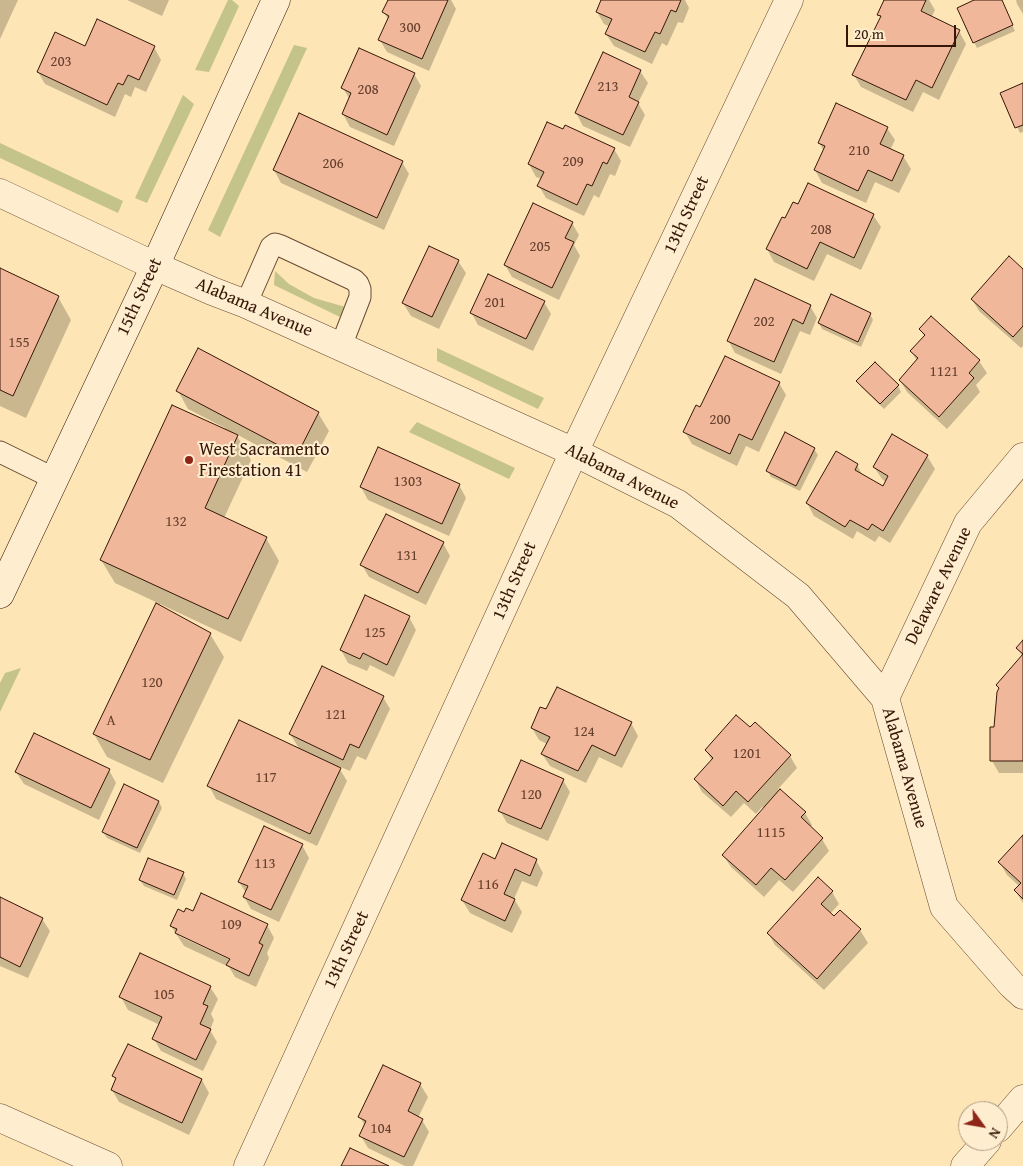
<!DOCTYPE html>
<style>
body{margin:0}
#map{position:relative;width:1023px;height:1166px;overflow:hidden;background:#fde5b5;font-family:"Gentium Book Plus",serif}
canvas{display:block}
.north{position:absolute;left:958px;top:1101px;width:50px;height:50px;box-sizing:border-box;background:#feeecf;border:1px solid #ae987f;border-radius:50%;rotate:122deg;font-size:14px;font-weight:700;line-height:20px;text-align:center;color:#361707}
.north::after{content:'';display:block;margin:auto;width:18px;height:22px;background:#8f2418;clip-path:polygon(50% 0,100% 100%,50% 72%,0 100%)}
.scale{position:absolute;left:846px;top:25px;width:110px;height:22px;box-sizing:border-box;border:2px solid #361707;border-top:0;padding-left:6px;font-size:15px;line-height:18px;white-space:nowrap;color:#361707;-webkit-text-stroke:4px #feeecf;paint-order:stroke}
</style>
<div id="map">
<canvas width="1023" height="1166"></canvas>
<div class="north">N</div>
<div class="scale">20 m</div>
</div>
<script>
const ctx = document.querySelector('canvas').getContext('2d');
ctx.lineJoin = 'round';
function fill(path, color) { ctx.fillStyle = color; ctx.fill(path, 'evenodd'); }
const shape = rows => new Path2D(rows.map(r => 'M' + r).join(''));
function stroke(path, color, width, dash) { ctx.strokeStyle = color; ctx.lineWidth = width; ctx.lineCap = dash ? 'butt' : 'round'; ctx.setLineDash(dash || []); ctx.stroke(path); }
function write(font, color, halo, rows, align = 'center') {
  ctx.font = font + ' "Gentium Book Plus",serif'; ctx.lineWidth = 4; ctx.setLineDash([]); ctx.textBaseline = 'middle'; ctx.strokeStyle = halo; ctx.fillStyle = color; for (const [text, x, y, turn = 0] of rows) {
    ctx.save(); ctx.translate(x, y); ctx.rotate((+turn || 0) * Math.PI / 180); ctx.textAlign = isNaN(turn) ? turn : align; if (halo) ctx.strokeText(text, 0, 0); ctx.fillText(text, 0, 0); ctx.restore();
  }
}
fill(shape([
 [228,0,232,0,239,6,209,72,195,70],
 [294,45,307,48,220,237,208,230],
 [183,95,194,104,147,203,135,198],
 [0,143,123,201,118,213,0,158],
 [275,271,289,284,314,298,349,308,340,317,274,285],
 [437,348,544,398,538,409,437,361],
 [417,422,515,468,509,479,409,432],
 [21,668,0,712,0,683,5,673]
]), '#c4c38a');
fill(shape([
 [0,0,18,0,0,39],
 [127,0,169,0,162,16],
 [389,0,451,0,456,9,429,71,387,52,380,40,388,20,384,12],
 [603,0,685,0,689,8,683,23,678,22,667,46,662,43,652,64,614,46,606,34,610,27,604,24,597,12],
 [886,0,929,0,935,10,931,18,959,31,966,44,939,100,923,92,913,112,861,87,854,75,881,18,879,15],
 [977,0,1001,0,1015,31,977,48,974,42],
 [1016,0,1023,0,1023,14,1017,4],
 [154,47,161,60,146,92,135,87,131,97,125,94,115,117,45,84,38,72,85,48],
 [640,71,648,83,638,103,645,115,630,147,583,126,576,113],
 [414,74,421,86,394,146,350,127,343,114,350,100,343,88],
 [1023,84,1023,132,1020,133,1002,94],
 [887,128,895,140,890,150,903,156,911,169,899,193,875,182,866,203,822,183,815,170,824,151,819,143],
 [614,149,621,161,615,176,610,174,599,198,594,195,584,216,546,198,539,186,542,179,536,177,529,164],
 [402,162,409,174,384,230,281,183,274,170],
 [799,206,873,215,881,227,861,270,827,254,814,281,774,262,767,249,785,220],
 [572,223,579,235,574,245,580,256,559,300,512,277,505,265],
 [458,261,466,273,439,329,411,316,403,303],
 [0,270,58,297,71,320,26,418,0,406],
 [1023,271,1023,346,1021,348,979,311,972,299],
 [544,302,551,314,533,351,478,325,471,312],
 [810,306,817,318,810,335,800,331,781,374,735,353,728,340],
 [870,314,873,320,861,347,822,329,819,323],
 [931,318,979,361,987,373,976,385,980,392,947,429,907,392,900,380,917,361,911,351,925,337,920,329],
 [858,381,898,386,901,392,884,409,861,387],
 [779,383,786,395,759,452,746,446,737,466,692,444,685,432,700,408],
 [178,391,318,413,329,431,307,472,236,434,251,460,224,518,266,538,279,561,241,642,160,604,159,606,210,634,224,657,163,783,107,757,94,734,158,603,115,583,101,560,225,428,188,409],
 [893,435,927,456,935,469,890,543,879,536,875,542,857,531,853,539,814,516,807,503,857,465,863,476,883,488,886,482,882,479,874,467],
 [814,449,818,455,800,491,771,477,768,471],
 [459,485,466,498,449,536,368,500,361,487],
 [443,543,450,556,426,605,369,577,362,565],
 [409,617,416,630,394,677,370,665,367,671,348,663,341,650],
 [1023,642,1023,773,999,773,992,761,995,728,1022,656,1017,648],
 [383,697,390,709,366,760,357,756,350,771,338,766,347,781,317,846,216,799,209,786,300,750,290,734],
 [631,723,638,736,622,768,599,757,586,783,550,766,542,754,547,744,539,740,532,728],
 [755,723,790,756,797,768,778,789,805,813,812,825,810,827,822,839,829,851,793,892,779,880,764,897,731,867,723,855,764,808,762,807,756,814,744,803,731,817,702,792,695,779,712,761,706,750,750,729],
 [109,770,116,783,99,820,24,784,16,772],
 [563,780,570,792,548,841,507,823,500,811],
 [159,802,162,808,140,853,107,838,103,832],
 [1023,837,1023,903,1015,890,1019,886,1007,875,1000,863],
 [302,845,309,858,279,922,251,909,244,897,246,893,239,882],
 [536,860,543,873,537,887,522,881,514,899,522,912,512,933,470,913,462,900,495,861],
 [183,873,186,879,177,900,144,886,140,880],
 [832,892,839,904,830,914,834,917,840,911,860,930,868,943,824,990,775,945,768,933],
 [0,899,42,919,50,931,28,978,0,966],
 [193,912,267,925,274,938,267,953,269,958,256,987,235,977,229,967,184,946,171,926,185,913],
 [179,933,236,960,235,962,179,936],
 [210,987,218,999,211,1014,214,1020,210,1030,217,1042,203,1071,161,1051,154,1039,160,1025,128,1010,121,997],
 [128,1046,202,1080,209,1093,189,1135,119,1102,112,1090,116,1081,114,1076],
 [384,1067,420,1084,428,1097,418,1118,422,1120,429,1132,413,1166,405,1166,368,1148,361,1136,365,1126,360,1117]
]), '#0003');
const building = shape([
 [388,0,448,0,422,59,378,40,389,16,382,12,388,0],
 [601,0,681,0,676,12,671,10,660,34,655,32,645,52,605,34,612,19,596,12,601,0],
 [884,0,926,0,921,11,960,30,932,88,916,80,906,100,852,75,881,16,877,15,884,0],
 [974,0,1002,0,1013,25,973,43,957,8,974,0],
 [97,19,155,46,139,80,128,75,123,85,118,83,107,105,37,72,55,32,85,46,97,19],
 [359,48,415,73,387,135,342,114,351,93,341,88,359,48],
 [603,52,641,70,629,97,639,102,623,135,575,113,603,52],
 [1023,83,1023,125,1015,128,1000,93,1023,83],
 [836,103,888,127,880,144,904,155,892,181,868,170,858,191,814,170,825,146,818,143,836,103],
 [299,113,403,161,377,218,273,170,299,113],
 [547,122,563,129,565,125,615,148,607,164,603,162,592,186,587,184,577,205,537,186,544,172,528,164,547,122],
 [808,183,874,214,854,258,820,242,807,269,766,249,782,217,785,218,793,202,798,204,808,183],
 [533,203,573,222,565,238,574,242,552,288,504,265,533,203],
 [429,246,459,260,432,317,402,303,429,246],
 [1009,256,1023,269,1023,326,1013,337,971,299,1009,256],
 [0,268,59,296,13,396,0,390,0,268],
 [488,274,545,301,526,339,470,313,488,274],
 [755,279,811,305,803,324,793,319,774,362,727,341,755,279],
 [831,294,871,313,858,342,818,323,831,294],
 [931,316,980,360,969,373,974,378,939,417,899,380,918,358,910,351,925,335,919,329,931,316],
 [198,348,319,412,297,455,176,391,198,348],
 [725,356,780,382,752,440,739,434,730,454,683,432,696,405,700,407,725,356],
 [875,362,899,385,880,404,856,381,875,362],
 [172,405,238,435,205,508,267,537,228,619,100,560,172,405],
 [785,432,815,448,796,486,766,471,785,432],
 [892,434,928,455,883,531,872,524,868,530,850,520,845,527,806,503,836,451,858,464,855,470,883,486,888,476,873,467,892,434],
 [378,447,460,484,442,524,360,487,378,447],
 [386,514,444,542,418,593,360,565,386,514],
 [365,595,410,616,387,665,363,653,360,659,340,650,365,595],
 [156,603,211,633,150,760,93,734,156,603],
 [1023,640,1023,761,990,761,990,727,994,727,997,692,999,688,996,685,1023,654,1016,648,1023,640],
 [322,666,384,696,359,748,350,744,343,760,289,734,322,666],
 [557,687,632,722,615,756,592,745,578,771,541,754,550,737,531,728,540,707,546,709,557,687],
 [736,715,750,727,755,722,791,755,748,802,736,791,723,806,694,779,713,758,705,750,736,715],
 [239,720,341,768,310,834,207,786,239,720],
 [34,733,110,769,91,808,15,772,34,733],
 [521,760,564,779,541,829,498,811,521,760],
 [124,784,159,801,137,848,102,832,124,784],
 [780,789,806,812,801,817,823,838,785,880,771,868,756,885,722,855,780,789],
 [264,826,303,844,271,910,243,897,248,886,238,882,264,826],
 [1023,835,1023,899,1014,890,1021,883,998,862,1023,835],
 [502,843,537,859,530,876,515,869,504,894,515,899,505,921,461,900,483,853,495,859,502,843],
 [148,858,184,872,174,895,139,880,148,858],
 [818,877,833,891,821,904,834,916,840,910,861,929,817,979,767,933,818,877],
 [201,893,268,924,259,943,263,945,249,976,226,965,230,959,175,933,177,929,170,926,178,909,184,912,186,908,193,911,201,893],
 [0,897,43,918,20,967,0,957,0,897],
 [140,953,211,986,203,1004,208,1006,200,1024,211,1029,196,1060,152,1039,162,1017,119,997,140,953],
 [128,1044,202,1079,182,1123,111,1090,116,1078,112,1076,128,1044],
 [383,1065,421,1083,408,1111,423,1119,404,1157,359,1136,366,1121,358,1117,383,1065],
 [350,1148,389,1166,341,1166,350,1148]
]);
fill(building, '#f1b79b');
stroke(building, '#361707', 1);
const lane = shape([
 [246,304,271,247,275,244,281,246,354,280,358,284,360,289,360,297,341,346],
 [0,452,53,478]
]);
const street = shape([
 [0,193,155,266,212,291,246,304,574,452,678,504,798,596,885,698,944,907,1012,985,1023,995],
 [885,698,968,523,1023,457],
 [0,1118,108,1166],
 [998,1128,1023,1099],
 [248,1166,574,452,789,0],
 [965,1166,987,1141]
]);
const secondary = shape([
 [0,594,155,266,276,0]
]);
stroke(lane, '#684a32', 23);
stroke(street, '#684a32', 29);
stroke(secondary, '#361707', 29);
stroke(lane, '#feeecf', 21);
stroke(street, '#feeecf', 28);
stroke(secondary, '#feeecf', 28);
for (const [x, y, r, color] of [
 [189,460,5,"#8f2418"]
]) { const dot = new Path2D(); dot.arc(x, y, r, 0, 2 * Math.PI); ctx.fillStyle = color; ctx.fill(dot); stroke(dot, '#feeecf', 2); }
write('15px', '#653f2c', null, [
 ["300",410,28],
 ["203",61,62],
 ["213",608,87],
 ["208",368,90],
 ["210",859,151],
 ["209",573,162],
 ["206",333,164],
 ["208",821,230],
 ["205",540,247],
 ["201",495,303],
 ["202",764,322],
 ["155",19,343],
 ["1121",944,372],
 ["200",720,420],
 ["1303",408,482],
 ["132",176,522],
 ["131",407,556],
 ["125",375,633],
 ["120",152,683],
 ["121",336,715],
 ["A",111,721],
 ["124",584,732],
 ["1201",747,754],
 ["117",266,778],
 ["120",531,795],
 ["1115",771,833],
 ["113",265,864],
 ["116",488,885],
 ["109",231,925],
 ["105",164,995],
 ["104",381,1129]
]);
write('18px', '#361707', '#feeecf', [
 ["13th Street",687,215,-65],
 ["15th Street",140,297,-65],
 ["Alabama Avenue",254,308,23],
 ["Alabama Avenue",622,477,27],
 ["13th Street",515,581,-66],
 ["Delaware Avenue",939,586,-64],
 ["Alabama Avenue",904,768,74],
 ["13th Street",347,950,-65]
]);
write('18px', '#361707', '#feeecf', [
 ["West Sacramento",199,450],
 ["Firestation 41",199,471]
], 'left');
</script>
